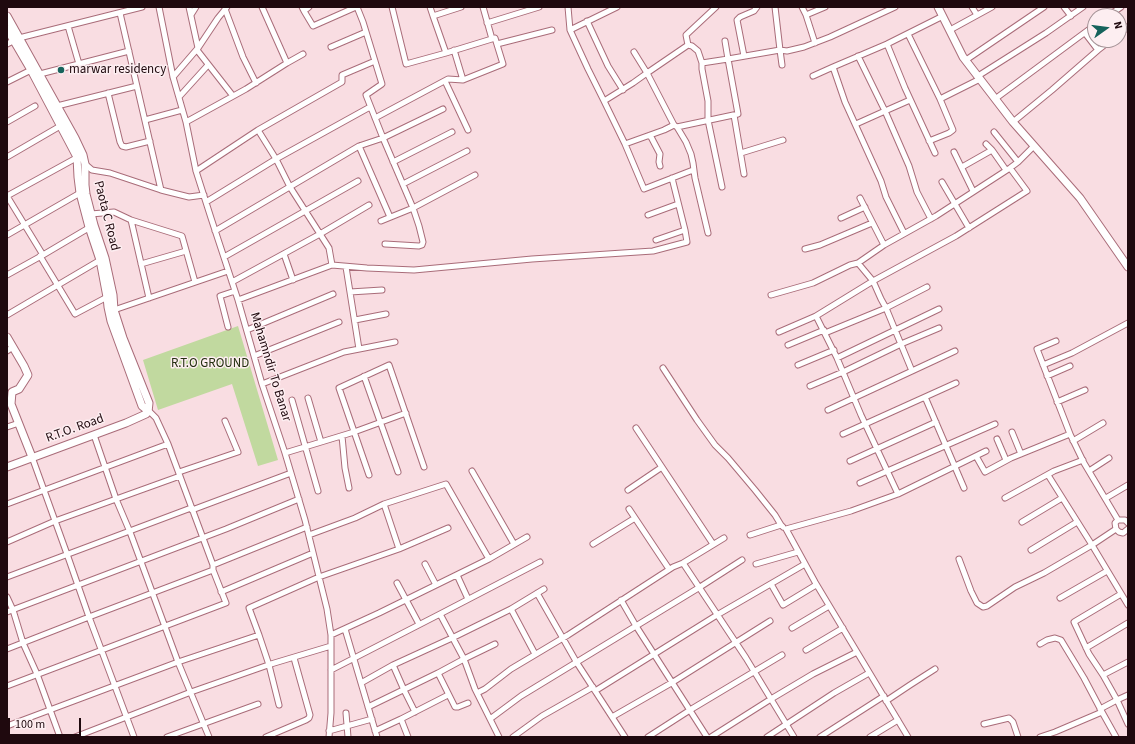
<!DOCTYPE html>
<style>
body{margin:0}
#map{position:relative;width:1135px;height:744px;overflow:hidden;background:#f9dde2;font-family:"Source Sans 3",sans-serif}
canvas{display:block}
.frame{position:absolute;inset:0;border:8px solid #1f090e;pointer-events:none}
.north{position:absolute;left:1087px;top:8px;width:40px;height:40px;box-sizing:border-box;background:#fdeef1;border:1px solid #a49296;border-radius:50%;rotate:76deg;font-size:11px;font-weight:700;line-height:16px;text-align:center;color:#1f090e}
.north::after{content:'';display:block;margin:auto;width:14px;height:18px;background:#16635c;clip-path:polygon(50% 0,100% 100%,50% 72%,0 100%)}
.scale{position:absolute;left:8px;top:718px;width:73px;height:18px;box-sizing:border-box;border:2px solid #1f090e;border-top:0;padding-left:5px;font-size:12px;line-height:14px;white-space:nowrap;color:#1f090e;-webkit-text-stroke:3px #fdeef1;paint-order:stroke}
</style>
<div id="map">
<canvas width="1135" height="744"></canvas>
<div class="frame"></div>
<div class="north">N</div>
<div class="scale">100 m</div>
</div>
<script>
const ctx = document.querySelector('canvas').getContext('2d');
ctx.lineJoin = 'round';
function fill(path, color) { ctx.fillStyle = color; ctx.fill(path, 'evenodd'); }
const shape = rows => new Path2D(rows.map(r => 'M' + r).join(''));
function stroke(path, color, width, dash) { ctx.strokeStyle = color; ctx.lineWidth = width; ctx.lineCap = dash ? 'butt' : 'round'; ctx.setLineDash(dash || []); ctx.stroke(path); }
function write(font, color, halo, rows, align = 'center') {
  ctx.font = font + ' "Source Sans 3",sans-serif'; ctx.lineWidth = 3; ctx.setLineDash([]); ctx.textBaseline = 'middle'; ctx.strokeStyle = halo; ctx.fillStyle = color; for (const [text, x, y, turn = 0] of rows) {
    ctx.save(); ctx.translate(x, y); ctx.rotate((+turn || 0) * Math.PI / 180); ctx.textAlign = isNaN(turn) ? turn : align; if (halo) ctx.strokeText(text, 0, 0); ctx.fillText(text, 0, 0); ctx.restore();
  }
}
fill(shape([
 [238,326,278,460,258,466,232,384,158,410,143,360]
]), '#c1d99f');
const street = shape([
 [159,7,173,77,186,122,196,171,211,218,238,300,262,384,285,453,305,520,327,609,331,635,331,713,329,737],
 [189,7,198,48],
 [302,7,304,11,309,7],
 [357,7,363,22,382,84,366,95,383,138,443,109],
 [392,7,406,64,446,53,495,38,503,64,463,80],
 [430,7,433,16],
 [483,7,492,39],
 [568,7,570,30,588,69,604,101,633,83,647,73,634,52],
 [716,7,686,35,688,45,647,73,674,125,677,127,738,114,728,59,780,50,775,7],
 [802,7,806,15],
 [972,7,977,15],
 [1064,7,1071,16],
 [225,9,243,57,256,83],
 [304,11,313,26,356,7],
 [120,13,161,190],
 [191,15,196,7],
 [1108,16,1121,7],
 [1119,20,1126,28],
 [587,21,608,66,623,90],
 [487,23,539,7],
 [68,26,79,64],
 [570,30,617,7],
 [950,30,992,7],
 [908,34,940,99,980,79],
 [1119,34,1128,27],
 [815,43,806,15,825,7],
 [7,44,19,38,142,7],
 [497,44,552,30],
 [887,44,905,88,935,153],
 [688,45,692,46,698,51,702,63,728,59,725,41],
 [331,47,366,32],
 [197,50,233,96],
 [1098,50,1111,40],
 [446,53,433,16,461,7],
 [744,56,737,20,740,17,754,11,757,7],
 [966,60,1044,7],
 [287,63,303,54],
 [702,63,702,69,708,101,708,120,722,187],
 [782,65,780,50,787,51,804,47,830,37,895,7],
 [40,74,129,51],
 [813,76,833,67],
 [978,76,1046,33,1083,7],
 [173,77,198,48,218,18,227,7],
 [445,81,468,130],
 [7,82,33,69],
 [108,93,120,142,122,146,126,147,150,141],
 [179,97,208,65],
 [995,99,1095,25],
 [910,100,885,111,909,166,917,192,931,219],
 [604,101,625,144,644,189,693,170],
 [57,106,137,86],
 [734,115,744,174],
 [375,118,448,79,463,80,454,50],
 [145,120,182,110],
 [7,122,35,106],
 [186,122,246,89,287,63,262,7],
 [1013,122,1052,90,1098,50,1085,33],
 [856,124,885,111,858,56],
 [677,127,686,142,691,154,693,163,695,178,708,233],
 [258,130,342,82,342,75,375,61],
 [994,132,1018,162],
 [650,135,660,154,659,162,660,166],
 [929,141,949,133,953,130,940,99],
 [625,144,664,130,674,125],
 [986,144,992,150,1006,170],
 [359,146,390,217],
 [954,152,973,191],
 [741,153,783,140],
 [7,157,62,125],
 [393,162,452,132],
 [85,164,92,170,110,173,161,190,189,197,204,195],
 [962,167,992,150],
 [196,171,258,130,276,159,206,202],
 [942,182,969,228],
 [403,184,467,151],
 [7,196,43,255,7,275],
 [7,196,78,157],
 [860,198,884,245],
 [91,214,114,212,131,220,182,236,195,282],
 [648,215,678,204],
 [841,218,865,207],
 [131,220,149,298],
 [381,221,413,208,475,175],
 [215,231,359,146,383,138,413,208,419,226,423,242,422,245,419,246,385,244],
 [904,233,886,197,881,181,845,102,833,67,887,44,943,16],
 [7,235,80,193],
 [656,240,685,230,672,178],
 [805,249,820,245,872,223],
 [284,254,293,280],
 [43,255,92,226],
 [40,256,75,314,109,296],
 [224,257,358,181],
 [141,264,186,251],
 [332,265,367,268,414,270,532,259,653,251,687,242,685,230],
 [346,267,359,349],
 [232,282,320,234,369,205],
 [350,292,382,290],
 [771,295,813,283,850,265,858,263],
 [238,300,332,265,329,248,290,187,276,159,370,107],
 [114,310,228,271],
 [7,315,102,259],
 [355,320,386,314],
 [228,327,220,296,235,291],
 [247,330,333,294],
 [779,332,816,316],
 [825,333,886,308,927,287],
 [1056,341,1037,349,1070,434],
 [788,345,824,330],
 [7,351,13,347],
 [254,356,339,322],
 [837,358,939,309],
 [798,365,834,350],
 [1043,365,1072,353,1128,323],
 [663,368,697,420,715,445,728,458,755,490,775,515,781,525],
 [912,371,955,351],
 [364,376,398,472],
 [1047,376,1070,366],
 [262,384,344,352,395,342],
 [810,386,843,372,901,344,939,328],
 [925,397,956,383],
 [308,398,321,442],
 [292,400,318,491],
 [1057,402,1085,390],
 [828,410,912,371,886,308,881,299,873,281,956,236,1027,191,1010,168],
 [7,427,19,423],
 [636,428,713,544],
 [1012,432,1021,454],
 [843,434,925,397,964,488],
 [94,435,116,499,130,532,178,662,209,737],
 [342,436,345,468,349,488],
 [997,439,1006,460],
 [1073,441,1103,423],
 [285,453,354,432,406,413],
 [976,456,985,472,1011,458,1070,434,1084,463,1118,520],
 [32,457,67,554,89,617,134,737],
 [850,461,936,422],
 [472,471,514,544],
 [1089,471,1109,458],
 [179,472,238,452,225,421],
 [369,475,339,388,389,365,424,467],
 [1048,475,1092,545,1116,529],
 [860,483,995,424],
 [628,490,662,467],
 [898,494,861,415,837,358,816,316,873,281,858,263,884,245,936,216,1010,168,1018,162,1034,146],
 [1005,498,1054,471,1083,460],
 [1106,498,1128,485],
 [7,504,168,444],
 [384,504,399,549],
 [629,509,669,569],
 [192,510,291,473],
 [1022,522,1062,498],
 [1116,529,1115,523,1118,520,1125,520,1128,523],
 [1116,529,1119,532,1123,533,1128,529],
 [309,535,355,518,384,504,446,484,489,559],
 [750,535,781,525,783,527],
 [7,542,55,521,180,476],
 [593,544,635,518],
 [1031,550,1077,522],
 [959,559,971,591,977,603,983,607,987,606,1015,587,1044,573,1092,545,1128,605],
 [683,563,724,538],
 [425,564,436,585],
 [756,564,798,552],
 [213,565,307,527],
 [457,575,468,599],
 [7,577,191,508],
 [397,583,419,624],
 [771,584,783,605,816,585],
 [221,592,313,553],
 [537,593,577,663,625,737],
 [7,597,13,610,23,643,37,674,60,737],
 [1060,598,1107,571],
 [621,600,636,626,707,737],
 [511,609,535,654],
 [7,612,226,529,299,499],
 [792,628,829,606],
 [345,629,377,737],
 [331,635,379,613,489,559,527,537],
 [495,644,464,659,440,614,540,562],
 [1040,644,1047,640,1055,638,1061,640,1084,678,1102,712],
 [1086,648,1128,623],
 [7,649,89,617,213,570],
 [806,650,843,628],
 [393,665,404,690,415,712],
 [331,670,440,614],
 [1103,675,1089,654,1074,622,1121,594],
 [361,683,393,665,452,638,511,609,544,589],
 [7,686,226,603,213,570,213,565,168,444,156,418,150,412,148,412],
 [595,691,717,615,805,564],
 [477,693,485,689,511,669,568,635,673,567,683,563,746,658,794,737],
 [1128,695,1117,700,1128,724],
 [886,701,910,685,935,669],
 [468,703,458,707,455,707,438,673,464,659,475,689,499,737],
 [279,705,269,665,259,635,249,608,319,577,399,549,448,528],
 [368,707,438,673],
 [1100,709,1117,700,1103,675,1128,662],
 [346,713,348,737],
 [612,717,673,682,770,621],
 [490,719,521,696,700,587,742,560],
 [984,724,1009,718,1013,722,1018,737],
 [7,726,178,662,259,635],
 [329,731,372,719],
 [375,731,401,719],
 [75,737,191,692,271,664,331,646],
 [167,737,258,704],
 [266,737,306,720,309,718,310,715,294,658],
 [408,737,401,719,448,695],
 [513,737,542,716,593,687],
 [648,737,690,710,782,655],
 [711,737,771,699,813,674,857,652],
 [767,737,834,693,869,673],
 [820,737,884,696],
 [870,737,898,720],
 [908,737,815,582,786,529,851,511,898,494,986,451],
 [1040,737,1055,732,1102,712,1116,737]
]);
const secondary = shape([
 [938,7,963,57,1013,122,1080,198,1128,267],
 [7,16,75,138,83,155,85,164,85,185,86,194,94,225,105,258,113,295,114,310,123,338,149,403,148,412,146,414,126,423,7,467],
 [7,29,31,70,77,157,78,177,80,193,89,227,100,260,107,297,108,307,111,321,142,406,147,410],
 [7,337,24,366,28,375,19,389,12,392,11,404,32,457]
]);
stroke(street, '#a96c79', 7);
stroke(secondary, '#a96c79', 9);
stroke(street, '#fff', 5);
stroke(secondary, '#fff', 7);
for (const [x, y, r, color] of [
 [61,70,4,"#16635c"]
]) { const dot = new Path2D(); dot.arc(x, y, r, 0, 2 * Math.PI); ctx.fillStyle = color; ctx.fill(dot); stroke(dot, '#fdeef1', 1.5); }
write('13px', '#1f090e', '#fdeef1', [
 ["marwar residency",69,70]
], 'left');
write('13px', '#1f090e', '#fdeef1', [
 ["Paota C Road",106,216,76],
 ["Mahamndir To Banar",270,367,73],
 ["R.T.O. Road",75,429,-20]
]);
write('13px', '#242f10', '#fdeef1', [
 ["R.T.O GROUND",210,364]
]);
</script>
